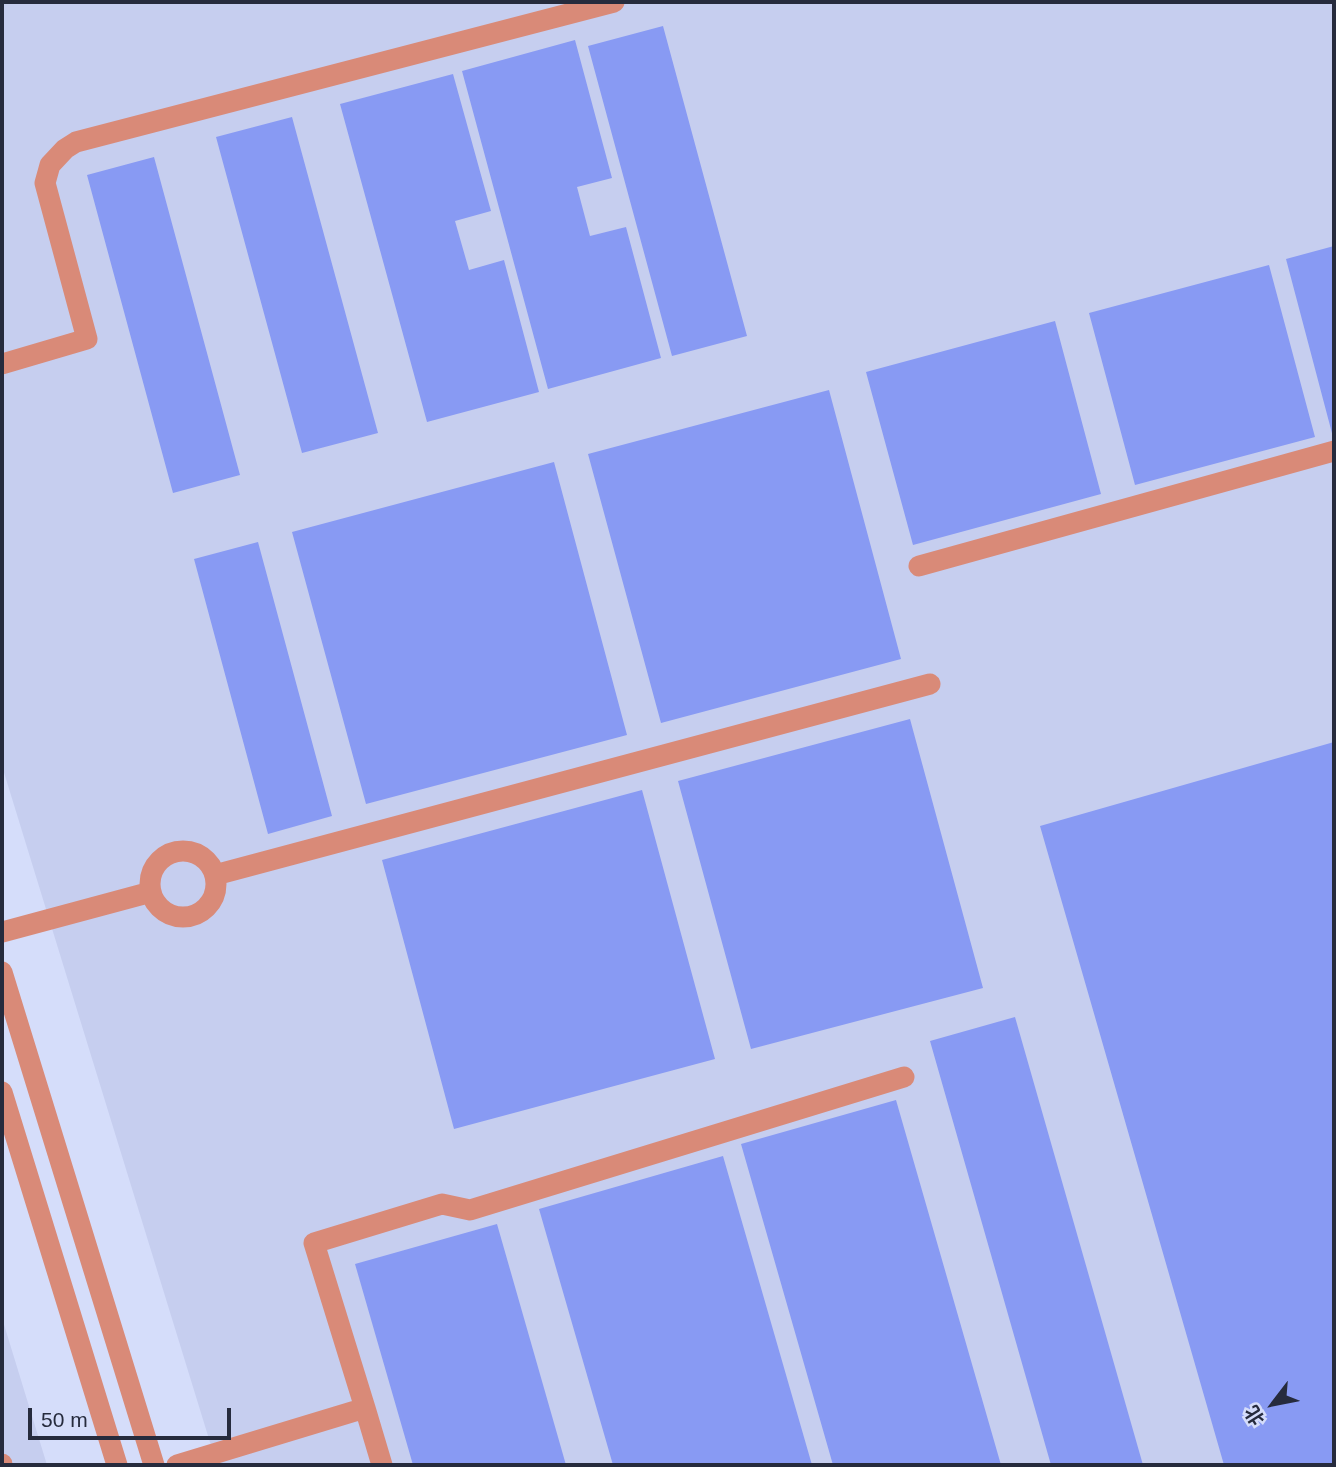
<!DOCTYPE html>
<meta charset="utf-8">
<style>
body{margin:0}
#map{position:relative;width:1336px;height:1467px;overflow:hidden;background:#d5ddfa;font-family:Arial,"Noto Sans SC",sans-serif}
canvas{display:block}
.frame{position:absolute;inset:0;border:4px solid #262b3d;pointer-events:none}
.north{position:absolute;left:1238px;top:1369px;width:70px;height:70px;-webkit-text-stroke:5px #d5ddfa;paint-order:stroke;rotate:238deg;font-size:19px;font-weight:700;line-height:28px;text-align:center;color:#262b3d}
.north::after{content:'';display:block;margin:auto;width:24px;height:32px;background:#262b3d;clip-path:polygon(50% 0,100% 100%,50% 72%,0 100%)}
.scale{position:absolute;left:28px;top:1408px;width:203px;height:32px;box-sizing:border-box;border:4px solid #262b3d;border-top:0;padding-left:9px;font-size:21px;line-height:24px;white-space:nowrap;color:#262b3d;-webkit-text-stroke:5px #d5ddfa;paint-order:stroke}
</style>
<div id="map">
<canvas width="1336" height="1467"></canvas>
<div class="frame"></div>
<div class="north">北</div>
<div class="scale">50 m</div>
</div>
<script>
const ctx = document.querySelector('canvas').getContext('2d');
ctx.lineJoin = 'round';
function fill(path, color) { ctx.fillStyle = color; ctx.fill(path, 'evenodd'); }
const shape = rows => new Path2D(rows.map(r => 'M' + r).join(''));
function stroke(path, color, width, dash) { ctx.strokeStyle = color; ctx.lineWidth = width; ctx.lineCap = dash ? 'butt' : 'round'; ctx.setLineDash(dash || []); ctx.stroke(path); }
fill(shape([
 [2,2,1334,2,1334,1465,217,1465,2,766],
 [2,1318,47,1465,2,1465]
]), '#c6ceef');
fill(shape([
 [663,26,747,336,672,356,588,46],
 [575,40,612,178,577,187,590,236,626,227,661,358,548,389,462,71],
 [453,74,491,211,455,221,469,270,504,260,539,392,427,422,340,104],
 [292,117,378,433,302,453,216,137],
 [154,157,240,475,173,493,87,175],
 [1334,246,1334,437,1333,437,1286,259],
 [1269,265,1315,437,1135,485,1089,313],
 [1055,321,1101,494,913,545,866,372],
 [829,390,901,659,661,723,588,454],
 [554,462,627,735,366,804,292,532],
 [258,542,332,816,268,834,194,559],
 [910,719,983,988,751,1049,678,781],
 [1334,742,1334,1465,1224,1465,1040,826],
 [642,790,715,1059,454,1129,382,860],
 [1015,1017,1143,1465,1051,1465,930,1041],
 [896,1100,1001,1465,833,1465,741,1144],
 [723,1156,812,1465,613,1465,539,1209],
 [497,1224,566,1465,413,1465,355,1264]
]), '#889af3');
stroke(shape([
 [2,364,87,339,45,183,50,165,65,149,76,142,614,2],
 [919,566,1334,451],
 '150 884a33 33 0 1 1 66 0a33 33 0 1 1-66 0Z',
 [215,875,930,684],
 [2,932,151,892],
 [2,972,154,1465],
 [2,1092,117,1465],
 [365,1408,382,1465],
 [2,1464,2,1465],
 [177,1465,365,1408,314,1243,442,1204,470,1210,904,1077]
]), '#d98a78', 21);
</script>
